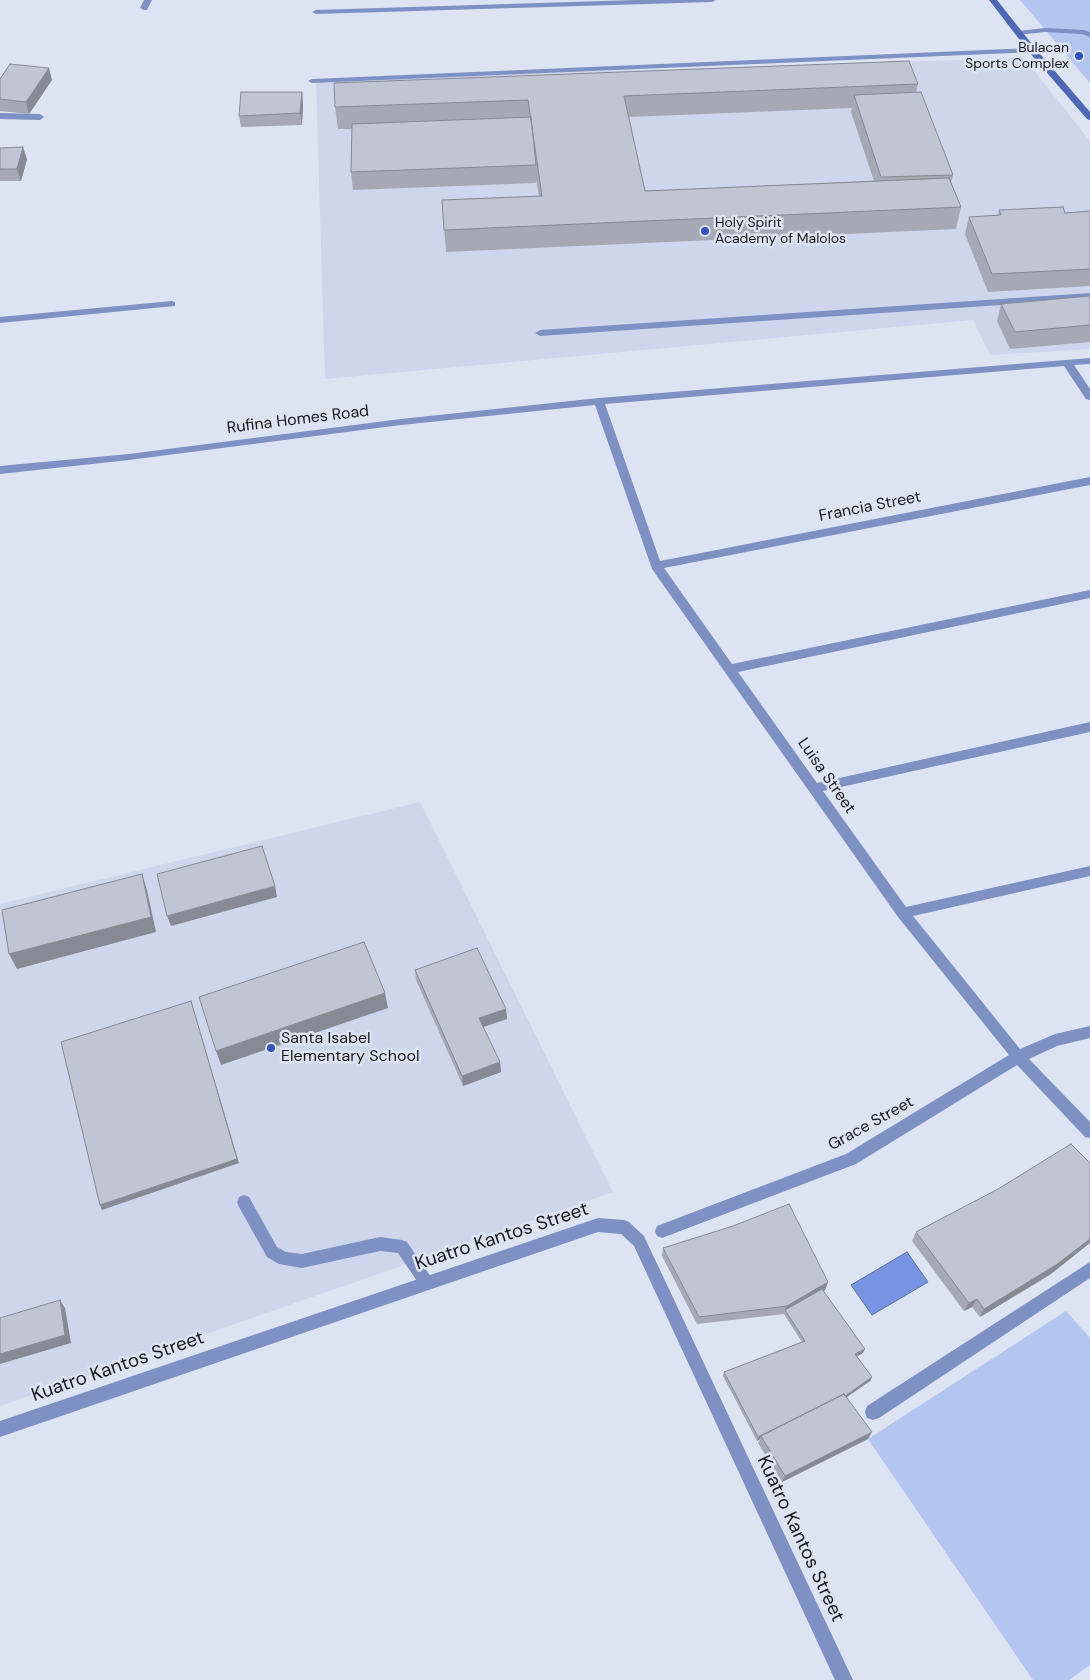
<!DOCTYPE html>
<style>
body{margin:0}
canvas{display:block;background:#dce3f1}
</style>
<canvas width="1090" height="1680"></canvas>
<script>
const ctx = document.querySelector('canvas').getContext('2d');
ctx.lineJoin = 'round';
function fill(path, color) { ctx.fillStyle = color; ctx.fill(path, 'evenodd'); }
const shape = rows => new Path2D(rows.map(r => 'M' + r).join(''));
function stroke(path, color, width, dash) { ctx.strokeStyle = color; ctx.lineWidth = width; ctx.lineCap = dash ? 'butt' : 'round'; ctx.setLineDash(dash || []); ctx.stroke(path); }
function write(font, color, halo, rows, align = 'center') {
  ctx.font = font + ' "DM Sans",sans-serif'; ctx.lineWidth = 5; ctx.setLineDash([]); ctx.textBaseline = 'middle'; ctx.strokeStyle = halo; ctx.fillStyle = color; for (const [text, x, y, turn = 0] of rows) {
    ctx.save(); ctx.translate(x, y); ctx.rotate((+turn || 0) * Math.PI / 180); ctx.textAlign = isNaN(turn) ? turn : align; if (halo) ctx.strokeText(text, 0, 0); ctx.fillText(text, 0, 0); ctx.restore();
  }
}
fill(shape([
 [1024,58,1090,141,1090,349,990,355,973,320,325,379,316,80],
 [420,802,613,1192,0,1406,0,904]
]), '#cdd6eb');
fill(shape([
 [1020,0,1090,0,1090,83,1026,7],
 [1066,1311,1090,1338,1090,1665,1069,1680,1033,1680,868,1439]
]), '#b3c5f1');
const water = shape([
 [907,1252,928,1282,872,1315,851,1285,907,1252]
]);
fill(water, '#7895e4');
stroke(water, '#5b70a8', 1);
fill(shape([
 [1045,28,1084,30,1090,32,1090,37,1082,34,1045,32,1018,35,1014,33,1018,31,1045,28],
 [1032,48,1035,48,1035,52,312,83,308,81,312,79,1032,48],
 [1090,293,1090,299,540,336,535,333,540,330,1090,293],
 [172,301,175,302,175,306,0,323,0,317,172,301],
 [244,1195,249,1197,277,1247,286,1252,302,1254,380,1237,402,1240,407,1242,431,1277,433,1282,431,1287,426,1289,421,1287,398,1253,380,1251,302,1268,279,1264,267,1257,239,1207,237,1202,239,1197,244,1195]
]), '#7d91c5');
fill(shape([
 [144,0,152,0,147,10,144,10,140,8,144,0],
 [635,0,716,0,712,2,316,14,312,12,316,10,635,0],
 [0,113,40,114,44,117,40,120,0,119,0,113],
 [1090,358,1090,364,1074,365,1090,389,1090,400,1086,399,1064,366,605,404,660,561,1090,477,1090,485,664,568,732,664,1090,590,1090,598,738,672,817,783,1090,722,1090,732,823,791,906,907,1090,866,1090,876,913,916,1020,1049,1055,1034,1090,1026,1090,1038,1057,1046,1029,1059,1090,1122,1090,1138,1085,1137,1017,1065,856,1164,662,1238,657,1236,655,1231,657,1226,846,1154,1009,1055,898,917,652,569,595,405,401,425,129,460,0,474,0,466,129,454,401,419,599,398,1090,358],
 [598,1218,624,1220,629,1222,644,1236,853,1680,835,1680,634,1246,621,1234,598,1232,0,1437,0,1421,598,1218],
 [1090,1262,1090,1278,879,1418,873,1420,867,1418,865,1412,867,1406,1090,1262]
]), '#7d91c5');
fill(shape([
 [989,0,997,0,1035,48,1090,112,1090,120,1087,119,1029,52,989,0]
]), '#4d68b4');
fill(shape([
 [0,79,52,80,29,114,0,111],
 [918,84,916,93,953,175,951,183,961,207,956,229,446,252,442,200,539,196,536,179,536,183,353,190,351,172,352,129,338,129,335,107],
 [852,108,851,112,874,181,645,191,629,117],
 [302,92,303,104,302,125,241,127,239,116],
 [0,148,27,159,21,181,0,181],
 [999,210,1065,213,1090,211,1090,286,988,292,965,234,969,217,998,215],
 [1090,296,1090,342,1010,349,997,321,1001,304],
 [415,970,506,1009,507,1019,483,1027,500,1062,501,1072,463,1086,416,980],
 [916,1232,1051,1274,980,1317,972,1307,964,1311,912,1241],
 [663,1248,828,1282,825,1290,823,1291,863,1353,857,1356,872,1377,870,1381,847,1397,868,1439,782,1482,758,1443,760,1439,757,1441,723,1376,724,1372,802,1342,784,1314,697,1324,662,1256]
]), '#a4a9b5');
fill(shape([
 [49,68,52,80,29,114,26,102],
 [302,92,303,104,302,125,300,113],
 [23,147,27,159,21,181,17,169],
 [142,874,147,890,156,932,17,969,9,954],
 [275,886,277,897,171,926,167,916],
 [385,993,388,1008,221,1065,216,1051],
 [191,1001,239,1163,102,1210,100,1205],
 [506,1009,507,1019,480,1028,479,1018],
 [500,1062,501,1072,463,1086,462,1076],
 [1090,1239,1090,1243,1051,1274,980,1317,984,1309],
 [828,1282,825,1290,787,1312,785,1310,787,1306],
 [977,1299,972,1307,964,1311,969,1303],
 [60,1300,65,1308,71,1343,0,1364,0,1354],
 [865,1349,863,1353,854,1358,855,1354],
 [872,1377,870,1381,841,1401,761,1436,760,1439,757,1441,758,1437],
 [872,1432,868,1439,782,1482,785,1476]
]), '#868a94');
const building = shape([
 [909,61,918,84,624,96,645,191,949,178,961,207,444,230,442,200,542,196,528,100,335,107,334,83,909,61],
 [10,64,49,68,26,102,0,99,0,79,10,64],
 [241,92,302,92,300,113,239,116,241,92],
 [921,92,953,175,881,177,854,95,921,92],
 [531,117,536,165,351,172,352,124,531,117],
 [23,147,17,169,0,169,0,148,23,147],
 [1063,207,1065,213,1090,211,1090,269,992,274,969,217,1001,215,999,210,1063,207],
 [1090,296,1090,325,1015,332,1001,304,1090,296],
 [262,846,275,886,167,916,157,874,262,846],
 [142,874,151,917,9,954,2,910,142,874],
 [364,942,385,993,216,1051,199,997,364,942],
 [477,948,506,1009,479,1018,500,1062,462,1076,415,970,477,948],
 [191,1001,237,1159,100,1205,61,1042,191,1001],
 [1071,1144,1090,1163,1090,1239,1056,1265,984,1309,977,1299,969,1303,916,1232,998,1189,1071,1144],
 [789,1204,828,1282,787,1306,699,1317,663,1248,733,1226,789,1204],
 [822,1289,865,1349,855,1354,872,1377,845,1396,844,1394,758,1437,724,1372,805,1341,785,1310,822,1289],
 [60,1300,65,1335,0,1354,0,1318,60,1300],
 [844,1394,872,1432,785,1476,761,1436,844,1394]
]);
fill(building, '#bfc5d3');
stroke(building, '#868a94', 1);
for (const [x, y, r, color] of [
 [1079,56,5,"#3453c4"],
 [705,231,5,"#3453c4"],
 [271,1048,5,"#3453c4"]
]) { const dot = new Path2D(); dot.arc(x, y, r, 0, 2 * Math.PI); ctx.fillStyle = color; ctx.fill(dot); stroke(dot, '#dce3f1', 2); }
write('14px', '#16181d', '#dce3f1', [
 ["Bulacan",1069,48],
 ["Sports Complex",1069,64],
 ["Holy Spirit",715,223,"left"],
 ["Academy of Malolos",715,239,"left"]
], 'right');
write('16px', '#16181d', '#dce3f1', [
 ["Rufina Homes Road",298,420,-7],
 ["Francia Street",870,507,-11],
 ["Luisa Street",826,776,55],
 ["Grace Street",871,1124,-29]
]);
write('16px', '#16181d', '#dce3f1', [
 ["Santa Isabel",281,1039],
 ["Elementary School",281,1057]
], 'left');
write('19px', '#16181d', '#dce3f1', [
 ["Kuatro Kantos Street",502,1237,-18],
 ["Kuatro Kantos Street",118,1367,-19],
 ["Kuatro Kantos Street",800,1539,65]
]);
</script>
